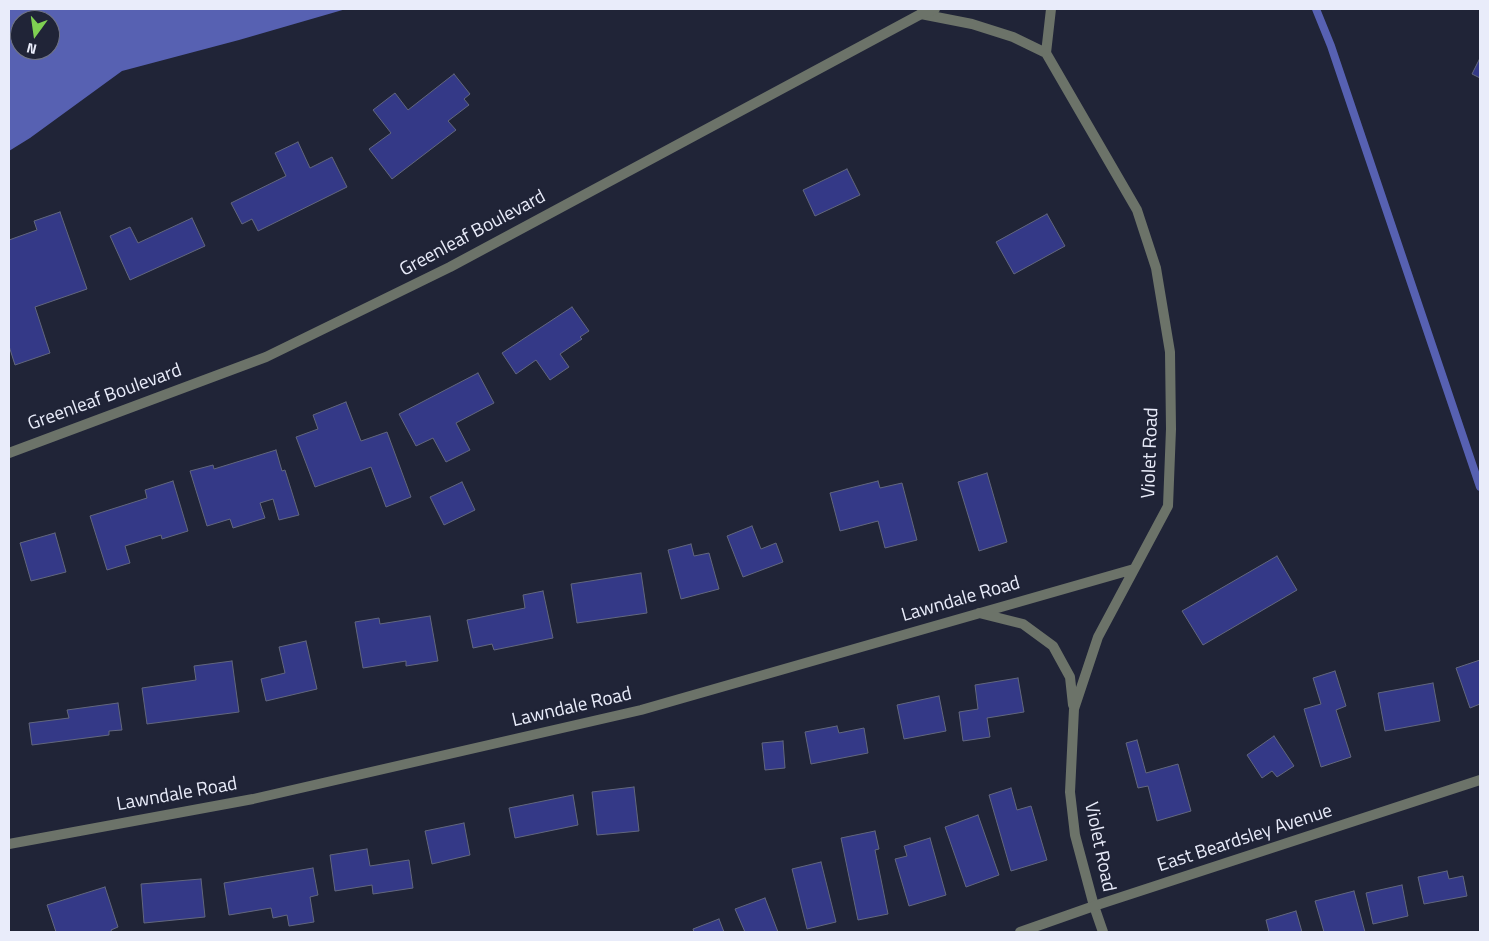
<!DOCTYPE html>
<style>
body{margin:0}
#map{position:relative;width:1489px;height:941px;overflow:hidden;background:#202437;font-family:"Titillium Web",sans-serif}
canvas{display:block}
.frame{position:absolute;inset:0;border:10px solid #e9ecfa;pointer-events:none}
.north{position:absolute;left:10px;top:10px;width:50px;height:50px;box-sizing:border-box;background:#202437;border:1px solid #707485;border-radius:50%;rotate:194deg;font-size:14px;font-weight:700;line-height:20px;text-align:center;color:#e9ecfa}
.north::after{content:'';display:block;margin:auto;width:18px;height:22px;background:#7fd052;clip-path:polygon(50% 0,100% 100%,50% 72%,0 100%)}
</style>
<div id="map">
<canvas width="1489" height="941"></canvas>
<div class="frame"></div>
<div class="north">N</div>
</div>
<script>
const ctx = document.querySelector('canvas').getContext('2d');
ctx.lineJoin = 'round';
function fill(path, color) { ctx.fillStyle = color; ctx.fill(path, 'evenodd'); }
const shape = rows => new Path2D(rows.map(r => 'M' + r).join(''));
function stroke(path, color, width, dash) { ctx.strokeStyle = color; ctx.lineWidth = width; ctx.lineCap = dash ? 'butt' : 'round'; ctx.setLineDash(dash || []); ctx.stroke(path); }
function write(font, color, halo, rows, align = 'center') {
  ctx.font = font + ' "Titillium Web",sans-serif'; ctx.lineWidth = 4; ctx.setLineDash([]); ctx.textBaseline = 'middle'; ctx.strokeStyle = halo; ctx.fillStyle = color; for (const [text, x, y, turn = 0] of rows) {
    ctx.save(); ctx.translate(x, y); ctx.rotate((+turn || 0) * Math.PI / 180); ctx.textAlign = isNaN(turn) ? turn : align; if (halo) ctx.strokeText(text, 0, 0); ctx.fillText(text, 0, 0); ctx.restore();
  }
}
fill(shape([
 [9,9,346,9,239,40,122,71,30,138,9,151],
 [20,20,50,20,50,50,20,50]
]), '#5761b2');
stroke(shape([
 [1316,9,1331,46,1480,487]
]), '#5761b2', 8);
const building = shape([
 [1480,58,1480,78,1472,74,1480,58],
 [454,74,470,94,464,99,469,105,448,121,456,130,392,179,369,149,391,133,373,110,395,93,408,110,454,74],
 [298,142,310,168,332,157,347,187,258,231,252,219,242,224,231,203,286,176,275,153,298,142],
 [847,169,860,195,815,216,803,190,847,169],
 [60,212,87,289,35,307,50,353,15,365,9,346,9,240,37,230,34,221,60,212],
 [1047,214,1065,246,1014,274,996,242,1047,214],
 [192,218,205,246,130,280,110,236,130,227,138,243,192,218],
 [572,307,589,331,580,337,582,339,560,354,569,367,550,380,536,360,516,374,502,353,572,307],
 [478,373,494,403,456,423,470,450,446,462,433,438,416,446,399,414,478,373],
 [346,402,361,441,387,432,411,497,386,507,371,467,315,487,296,437,318,429,313,415,346,402],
 [276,450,282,471,285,470,299,515,279,520,273,499,260,503,265,518,233,528,230,519,207,526,190,471,213,465,214,469,276,450],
 [987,473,1007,542,979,551,958,482,987,473],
 [173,481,188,531,162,539,161,535,125,546,130,563,107,570,90,516,147,498,145,490,173,481],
 [878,481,880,488,902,483,917,540,885,548,878,521,840,531,830,493,878,481],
 [462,482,475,510,444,525,430,497,462,482],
 [752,526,761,549,776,543,783,562,743,577,727,536,752,526],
 [55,533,66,572,31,581,20,543,55,533],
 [691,544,694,556,709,553,719,589,681,599,668,550,691,544],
 [1277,556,1297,590,1203,645,1182,611,1277,556],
 [641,573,647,613,577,623,571,584,641,573],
 [543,591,553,638,494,650,492,644,473,648,467,620,525,608,523,595,543,591],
 [430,616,438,661,406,666,406,661,363,668,355,622,379,618,380,624,430,616],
 [306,641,317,689,266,701,261,679,285,673,279,647,306,641],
 [1480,660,1480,704,1470,708,1456,668,1480,660],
 [232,661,239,712,147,724,142,688,196,680,194,666,232,661],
 [1335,671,1346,706,1336,710,1351,757,1321,767,1304,709,1321,704,1313,678,1335,671],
 [1018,678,1024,712,987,718,990,737,963,741,959,712,978,709,975,685,1018,678],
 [1433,683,1440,721,1385,731,1378,693,1433,683],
 [939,696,946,731,904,739,897,705,939,696],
 [118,703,122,730,109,731,109,735,32,745,29,723,69,718,67,710,118,703],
 [837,726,839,733,864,728,868,753,811,764,805,732,837,726],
 [1274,736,1294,766,1277,777,1272,771,1262,778,1247,755,1274,736],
 [1137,740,1146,773,1178,764,1191,811,1157,821,1148,786,1138,788,1126,743,1137,740],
 [783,741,785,768,765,770,762,743,783,741],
 [634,787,639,831,597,835,592,792,634,787],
 [1011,788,1017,810,1031,806,1047,860,1011,871,989,795,1011,788],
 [573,795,578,825,515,838,509,808,573,795],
 [978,815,999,875,966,887,945,827,978,815],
 [464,823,470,855,432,864,425,831,464,823],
 [875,831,879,849,875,850,888,914,858,920,841,838,875,831],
 [930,838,946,895,909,906,895,859,907,856,904,846,930,838],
 [367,849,370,866,409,860,413,888,373,894,372,885,335,891,330,855,367,849],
 [821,862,836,922,807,929,792,869,821,862],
 [313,868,318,895,310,897,314,922,289,926,287,915,273,918,271,908,229,915,224,883,313,868],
 [1447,871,1449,879,1463,876,1467,896,1424,904,1418,877,1447,871],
 [201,879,205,917,144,923,141,884,201,879],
 [1402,885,1408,916,1373,924,1366,893,1402,885],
 [105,887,118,927,111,930,112,932,56,932,47,905,105,887],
 [1354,891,1365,932,1324,932,1315,901,1354,891],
 [765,898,778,932,745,932,735,909,765,898],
 [1296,911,1302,932,1269,932,1266,920,1296,911],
 [719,919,724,932,694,932,693,929,719,919]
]);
fill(building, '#343987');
stroke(building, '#62677e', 1);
stroke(shape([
 [1051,9,1046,53,1137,210,1156,268,1170,352,1171,429,1168,506,1098,637,1074,709,1070,792,1075,835,1094,906,1103,932],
 [921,14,972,24,1013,37,1046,53],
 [979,613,1023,624,1053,646,1070,677,1073,705],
 [9,844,253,799,641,710,1134,569]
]), '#6c7369', 10);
stroke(shape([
 [9,453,266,357,450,267,921,14,935,9],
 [1020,932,1094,906,1480,780]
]), '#6c7369', 10);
write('19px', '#e9ecfa', '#202437', [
 ["Greenleaf Boulevard",473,234,-28],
 ["Greenleaf Boulevard",105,398,-20],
 ["Violet Road",1151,453,-88],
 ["Lawndale Road",961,600,-16],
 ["Lawndale Road",572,708,-13],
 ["Lawndale Road",177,795,-10],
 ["East Beardsley Avenue",1245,839,-18],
 ["Violet Road",1099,847,78]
]);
</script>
